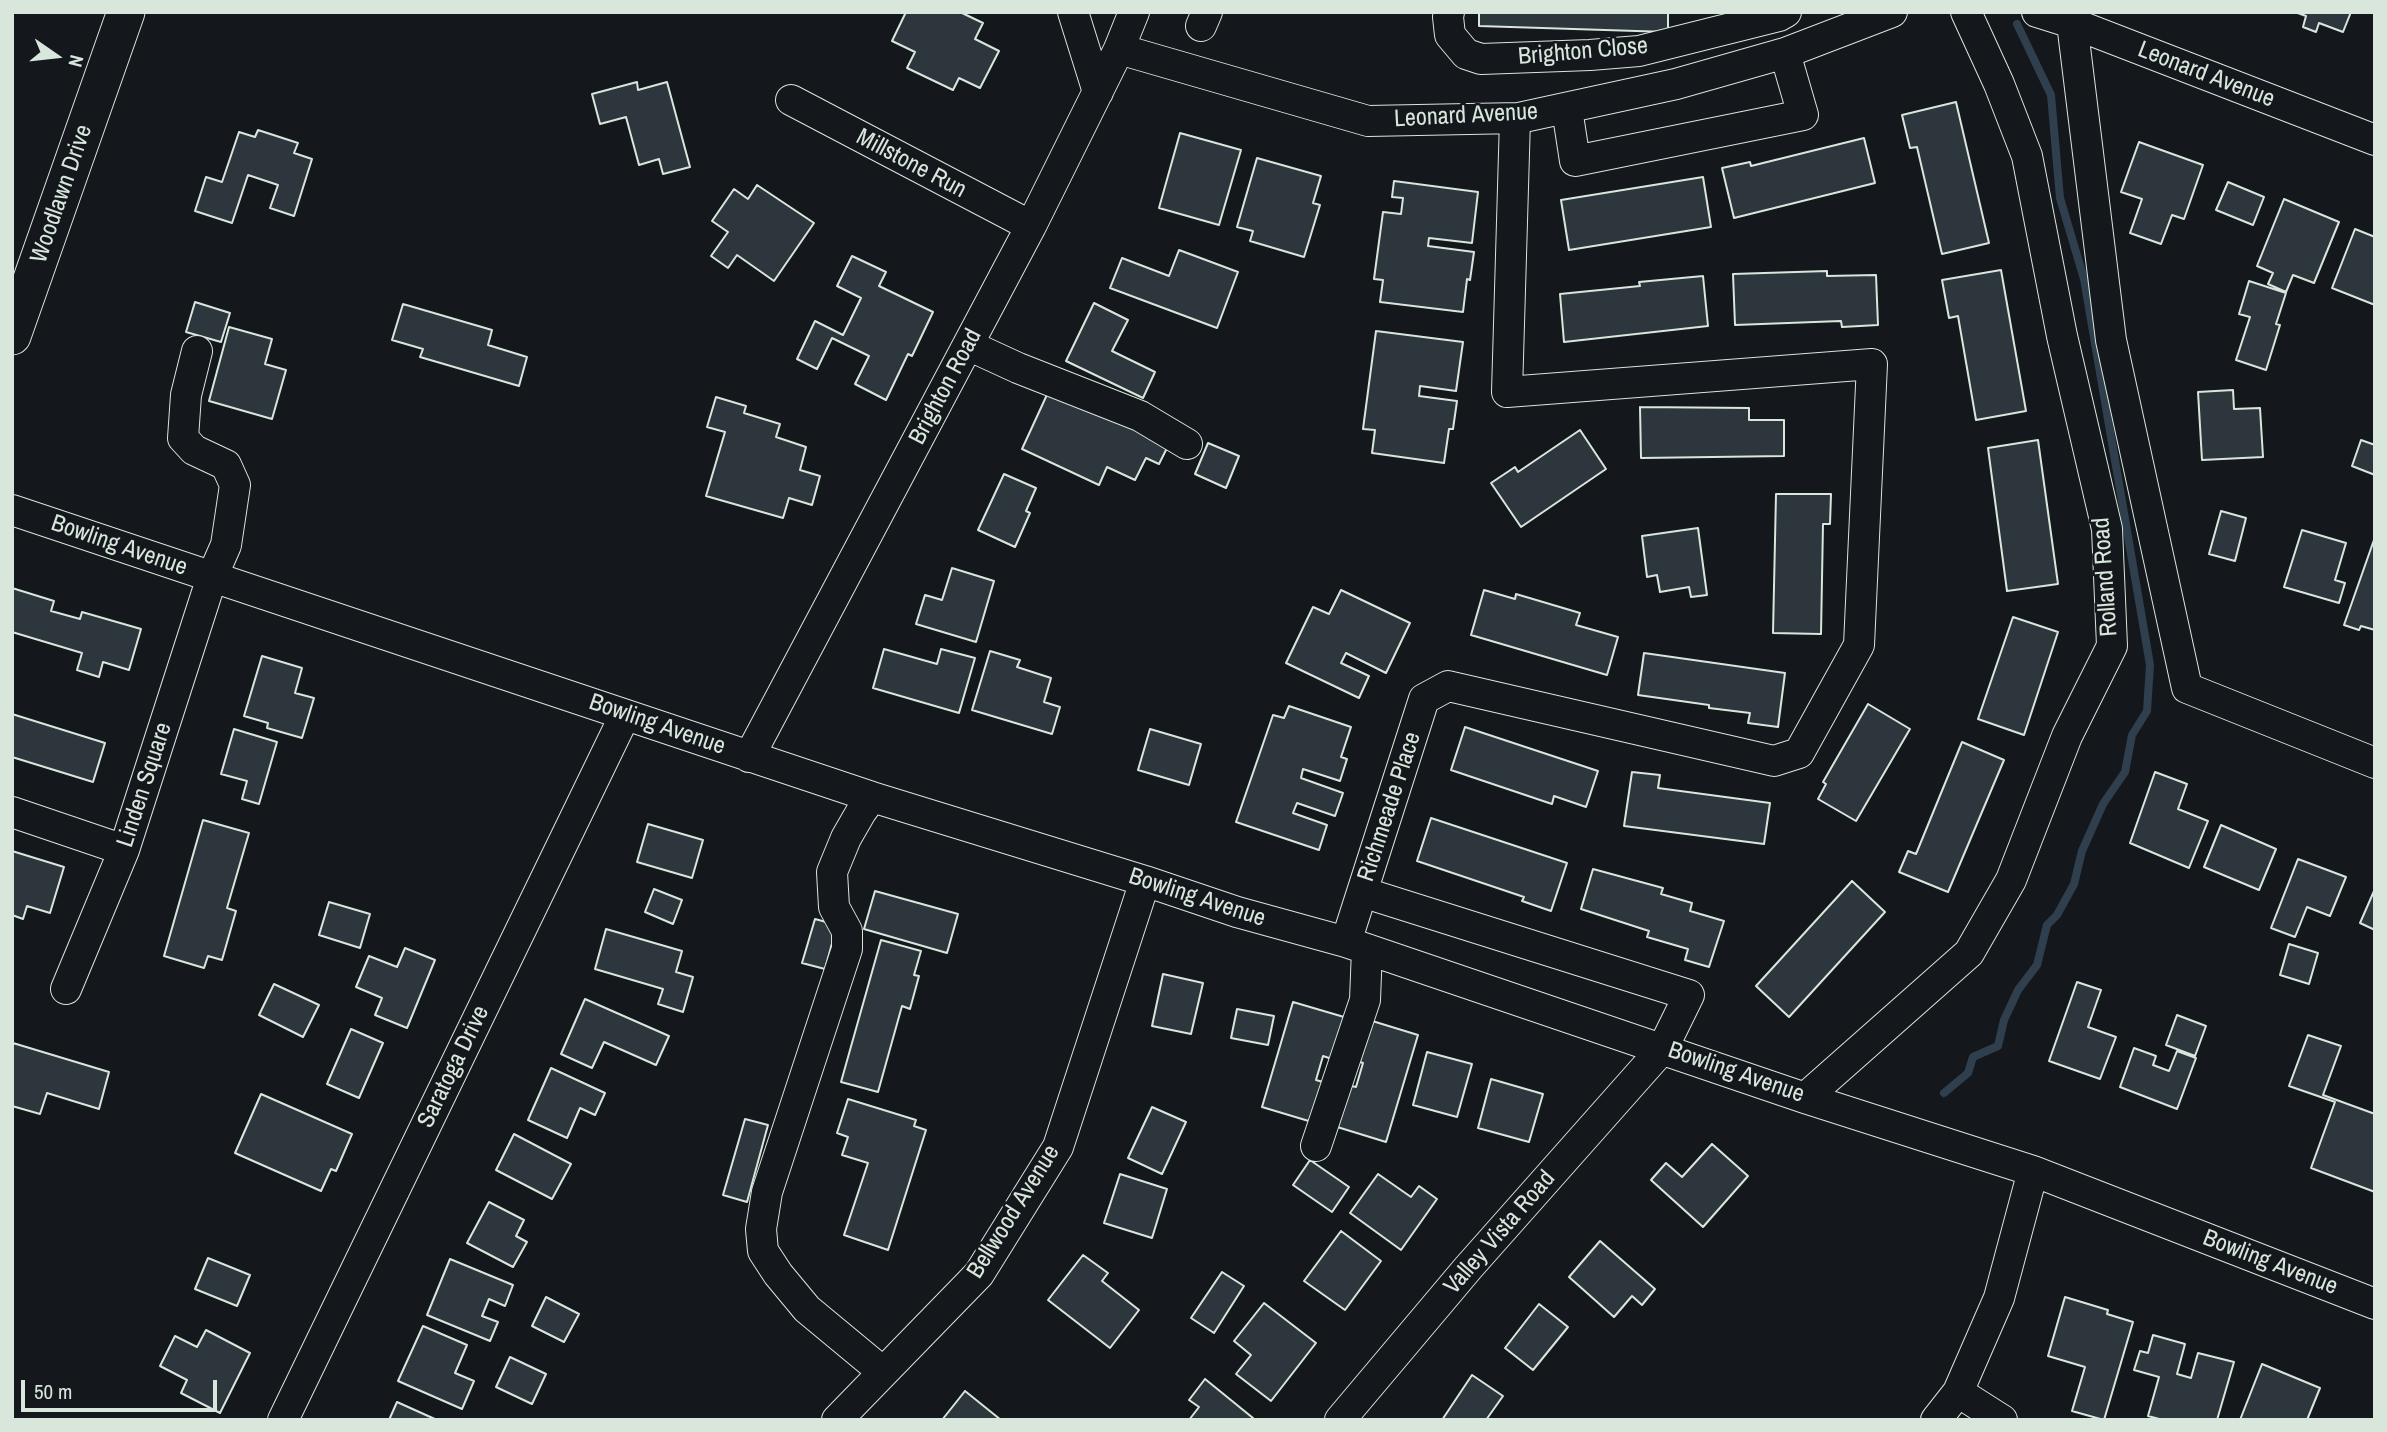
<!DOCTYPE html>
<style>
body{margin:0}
#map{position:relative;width:2387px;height:1432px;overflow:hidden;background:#14181c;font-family:"Archivo Narrow",sans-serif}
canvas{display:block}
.frame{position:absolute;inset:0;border:14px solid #d8e6dc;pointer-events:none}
.north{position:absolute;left:21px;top:21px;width:70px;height:70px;-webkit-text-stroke:5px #14181c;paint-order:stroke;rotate:104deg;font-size:19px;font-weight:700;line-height:28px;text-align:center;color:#d8e6dc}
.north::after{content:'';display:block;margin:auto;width:24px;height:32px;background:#d8e6dc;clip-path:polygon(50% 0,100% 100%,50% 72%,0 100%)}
.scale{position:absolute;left:21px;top:1380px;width:196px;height:32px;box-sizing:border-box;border:4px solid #d8e6dc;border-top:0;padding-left:9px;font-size:21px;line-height:24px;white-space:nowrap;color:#d8e6dc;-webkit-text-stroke:5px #14181c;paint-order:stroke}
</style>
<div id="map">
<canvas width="2387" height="1432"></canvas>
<div class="frame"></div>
<div class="north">N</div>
<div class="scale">50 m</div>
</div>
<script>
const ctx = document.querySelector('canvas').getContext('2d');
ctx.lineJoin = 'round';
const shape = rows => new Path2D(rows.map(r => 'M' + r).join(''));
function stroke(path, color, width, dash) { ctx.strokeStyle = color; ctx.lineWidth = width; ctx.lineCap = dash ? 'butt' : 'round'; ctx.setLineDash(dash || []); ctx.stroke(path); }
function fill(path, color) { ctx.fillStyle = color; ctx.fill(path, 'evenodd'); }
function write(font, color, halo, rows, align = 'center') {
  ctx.font = font + ' "Archivo Narrow",sans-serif'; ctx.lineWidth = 5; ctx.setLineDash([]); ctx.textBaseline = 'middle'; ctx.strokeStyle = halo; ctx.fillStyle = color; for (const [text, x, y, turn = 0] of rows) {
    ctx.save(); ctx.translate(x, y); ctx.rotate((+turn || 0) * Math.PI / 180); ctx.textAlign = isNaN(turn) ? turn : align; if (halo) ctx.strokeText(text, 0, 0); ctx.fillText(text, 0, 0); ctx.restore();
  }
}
stroke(shape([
 [1944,1093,1968,1073,1973,1057,1998,1046,2004,1020,2018,990,2037,965,2047,925,2057,915,2074,884,2082,851,2103,804,2125,772,2132,735,2147,711,2150,665,2084,279,2060,198,2051,95,2017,24]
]), '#2f3f4d', 8);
const building = shape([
 [906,12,960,12,983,23,975,39,999,51,980,88,959,78,953,90,907,68,915,52,892,41,906,12],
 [1479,12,1668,12,1668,32,1479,26,1479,12],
 [2295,12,2351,12,2343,32,2319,23,2316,32,2303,27,2306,16,2295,12],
 [637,82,638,90,667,82,690,167,663,174,659,159,639,165,626,117,600,124,592,94,637,82],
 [1956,102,1989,243,1942,254,1917,147,1910,148,1902,115,1956,102],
 [258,130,298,143,294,153,312,159,294,216,270,208,278,185,248,175,232,223,195,211,206,177,222,182,239,132,255,137,258,130],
 [1180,133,1241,150,1219,225,1159,208,1180,133],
 [1864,138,1875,183,1734,218,1722,168,1750,162,1751,166,1864,138],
 [2139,142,2203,165,2184,219,2172,215,2161,244,2130,233,2142,199,2121,192,2139,142],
 [1257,158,1321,176,1313,203,1320,205,1304,257,1250,241,1253,231,1237,227,1257,158],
 [1703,177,1711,227,1569,250,1561,200,1703,177],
 [1394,181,1478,192,1472,243,1429,238,1428,246,1474,252,1470,280,1467,279,1463,312,1380,302,1383,280,1374,279,1383,212,1401,214,1403,198,1392,197,1394,181],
 [2228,182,2264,197,2253,225,2216,210,2228,182],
 [757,185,814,223,774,281,737,255,728,268,711,256,728,232,712,221,734,189,748,199,757,185],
 [2284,199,2339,222,2314,283,2293,275,2286,292,2268,284,2273,273,2257,266,2284,199],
 [2355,229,2375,237,2375,305,2332,288,2355,229],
 [1179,250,1238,272,1217,328,1110,288,1122,258,1169,276,1179,250],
 [852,256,886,272,879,286,933,312,912,356,908,354,886,400,855,384,869,356,832,338,817,369,797,359,815,321,843,335,861,298,837,286,852,256],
 [2001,270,2026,411,1976,420,1958,316,1949,318,1942,280,2001,270],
 [1827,271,1827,276,1876,275,1878,325,1842,327,1841,321,1735,325,1733,274,1827,271],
 [1703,276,1708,326,1564,342,1560,294,1640,286,1639,282,1703,276],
 [2249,281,2286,293,2276,324,2280,325,2266,370,2236,360,2250,317,2239,314,2249,281],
 [195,302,230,313,221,342,186,332,195,302],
 [1094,303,1128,320,1112,351,1155,372,1143,398,1066,361,1094,303],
 [403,304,492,330,488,345,527,357,519,386,420,357,423,349,392,340,403,304],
 [229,327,272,339,265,364,286,370,272,419,209,401,229,327],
 [1376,331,1463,342,1456,391,1420,386,1419,396,1457,401,1453,429,1449,429,1444,463,1372,453,1375,430,1363,429,1376,331],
 [1051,386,1170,442,1159,464,1146,458,1135,480,1107,467,1099,485,1022,449,1051,386],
 [2233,390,2234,409,2260,408,2263,457,2202,460,2198,392,2233,390],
 [716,397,746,406,744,413,780,424,776,437,806,447,800,470,820,476,812,505,789,498,783,518,706,496,725,432,707,427,716,397],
 [1640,407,1749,408,1749,420,1784,420,1784,456,1641,458,1640,407],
 [1580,430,1606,469,1521,527,1491,483,1515,467,1518,472,1580,430],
 [2038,440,2058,584,2007,591,1988,448,2038,440],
 [2361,440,2375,445,2375,475,2352,466,2361,440],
 [1208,443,1239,456,1226,488,1195,474,1208,443],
 [1004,474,1036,488,1026,511,1030,513,1015,547,978,530,1004,474],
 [1776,494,1831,494,1830,524,1823,524,1821,634,1773,633,1776,494],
 [2221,511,2246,518,2235,561,2209,554,2221,511],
 [1698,528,1707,595,1691,597,1689,587,1660,592,1657,575,1647,577,1642,536,1698,528],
 [2302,530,2346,543,2335,580,2345,583,2339,603,2284,587,2302,530],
 [2375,537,2375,630,2361,626,2359,630,2344,625,2375,537],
 [952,568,994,581,976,642,916,624,925,595,942,600,952,568],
 [12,588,54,601,51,611,80,619,82,612,141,629,129,670,103,662,99,677,77,670,82,653,12,632,12,588],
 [1341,590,1410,623,1386,673,1346,653,1341,663,1369,676,1359,698,1286,663,1313,607,1329,614,1341,590],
 [1484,590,1515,599,1516,594,1580,613,1576,625,1618,637,1607,675,1471,635,1484,590],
 [2013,617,2058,632,2024,735,1978,719,2013,617],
 [884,649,937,664,941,649,975,658,959,713,873,688,884,649],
 [990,651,1020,660,1017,667,1051,678,1044,702,1060,707,1052,734,972,710,990,651],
 [1644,653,1785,673,1778,727,1748,723,1750,713,1709,708,1709,705,1638,695,1644,653],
 [262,656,302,668,295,693,314,698,302,738,267,728,268,723,244,716,262,656],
 [1868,704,1910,729,1856,821,1818,799,1826,784,1823,782,1868,704],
 [1289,706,1351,727,1341,757,1347,759,1340,781,1303,769,1301,778,1343,793,1335,816,1297,803,1293,813,1327,825,1319,850,1236,822,1273,715,1284,718,1289,706],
 [12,714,105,743,93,782,12,757,12,714],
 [1465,727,1598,771,1586,807,1554,796,1552,804,1451,770,1465,727],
 [234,729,277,742,259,804,242,799,247,781,221,774,234,729],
 [1150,729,1201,744,1189,785,1138,770,1150,729],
 [1962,742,2004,760,1948,892,1899,872,1908,851,1916,854,1962,742],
 [1632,772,1660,775,1658,788,1770,803,1764,844,1624,826,1632,772],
 [2155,772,2187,784,2178,809,2208,821,2189,868,2130,843,2155,772],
 [1431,818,1567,863,1551,911,1522,901,1524,897,1417,861,1431,818],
 [203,820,249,833,227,908,236,911,222,960,208,956,204,968,164,956,203,820],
 [648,824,703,840,692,878,637,862,648,824],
 [2221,825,2276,849,2259,890,2204,867,2221,825],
 [12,851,64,867,50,913,27,906,23,919,12,915,12,851],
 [2298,859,2346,877,2330,916,2307,907,2295,937,2271,928,2298,859],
 [1593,869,1663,888,1661,894,1692,903,1690,911,1724,921,1709,967,1685,960,1688,949,1647,937,1649,931,1581,909,1593,869],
 [1852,881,1885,912,1789,1017,1756,986,1852,881],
 [654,889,682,900,673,924,645,912,654,889],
 [875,891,958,914,947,953,864,929,875,891],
 [2374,891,2375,891,2375,930,2360,923,2374,891],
 [329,902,370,914,360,948,319,935,329,902],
 [815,919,837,925,825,969,802,963,815,919],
 [606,929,682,951,676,972,693,977,683,1012,658,1004,663,989,595,969,606,929],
 [881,940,921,951,914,975,919,976,910,1009,902,1006,878,1092,841,1082,881,940],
 [2289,944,2318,953,2309,984,2280,975,2289,944],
 [405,948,435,960,407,1028,375,1015,382,998,356,987,369,956,397,967,405,948],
 [1163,974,1203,983,1191,1034,1152,1026,1163,974],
 [2077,982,2101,990,2088,1027,2116,1037,2100,1079,2049,1061,2077,982],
 [274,984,319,1005,303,1037,259,1015,274,984],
 [585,999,669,1036,656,1065,604,1042,592,1068,561,1054,585,999],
 [1293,1002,1344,1017,1332,1059,1323,1056,1316,1080,1323,1082,1312,1122,1262,1107,1293,1002],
 [1237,1009,1274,1016,1268,1045,1231,1038,1237,1009],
 [2177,1015,2206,1026,2195,1056,2166,1045,2177,1015],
 [1369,1020,1418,1035,1386,1142,1334,1126,1347,1085,1356,1087,1363,1063,1357,1061,1369,1020],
 [351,1029,383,1043,359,1098,327,1084,351,1029],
 [2308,1035,2341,1046,2323,1095,2375,1114,2375,1192,2311,1168,2335,1102,2289,1086,2308,1035],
 [13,1043,109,1072,99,1109,47,1093,40,1114,12,1106,13,1043],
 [2134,1048,2156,1056,2153,1065,2169,1071,2177,1051,2196,1058,2177,1109,2120,1087,2134,1048],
 [1427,1052,1472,1064,1457,1117,1413,1105,1427,1052],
 [551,1068,605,1093,595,1115,580,1108,567,1138,528,1120,551,1068],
 [1491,1079,1543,1094,1529,1142,1478,1128,1491,1079],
 [261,1094,352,1134,336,1171,331,1169,321,1191,235,1153,261,1094],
 [848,1099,916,1120,914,1126,926,1130,888,1250,844,1235,868,1163,842,1155,848,1137,837,1133,848,1099],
 [1152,1107,1186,1122,1162,1174,1128,1158,1152,1107],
 [745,1119,768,1125,747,1202,723,1195,745,1119],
 [514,1134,571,1164,552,1199,496,1170,514,1134],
 [1712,1144,1748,1176,1703,1227,1651,1180,1666,1163,1682,1177,1712,1144],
 [1310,1160,1349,1187,1332,1212,1293,1185,1310,1160],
 [1120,1174,1167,1189,1152,1238,1104,1223,1120,1174],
 [1378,1174,1411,1197,1419,1186,1437,1199,1401,1250,1350,1213,1378,1174],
 [489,1202,524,1220,516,1236,527,1242,513,1267,467,1243,489,1202],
 [1341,1231,1381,1261,1345,1310,1304,1281,1341,1231],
 [1600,1241,1655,1289,1642,1305,1632,1296,1614,1317,1569,1277,1600,1241],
 [1083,1255,1108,1273,1102,1281,1139,1310,1110,1348,1048,1300,1083,1255],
 [208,1258,250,1275,237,1306,195,1289,208,1258],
 [450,1259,513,1285,505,1306,489,1299,482,1316,498,1322,490,1341,427,1315,450,1259],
 [1222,1272,1244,1286,1214,1333,1191,1318,1222,1272],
 [546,1297,579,1314,564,1342,532,1326,546,1297],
 [2065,1297,2108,1310,2107,1314,2133,1322,2104,1420,2072,1411,2085,1367,2048,1356,2065,1297],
 [1264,1303,1316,1343,1271,1401,1236,1374,1251,1355,1234,1341,1264,1303],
 [1539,1304,1568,1327,1533,1370,1505,1348,1539,1304],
 [423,1326,467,1345,455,1373,474,1381,462,1409,398,1381,423,1326],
 [206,1330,250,1353,220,1413,181,1393,187,1380,160,1366,175,1336,197,1347,206,1330],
 [2153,1335,2185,1344,2177,1374,2191,1378,2198,1353,2234,1362,2217,1420,2163,1420,2148,1416,2159,1377,2134,1370,2140,1351,2148,1353,2153,1335],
 [510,1357,546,1374,532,1404,496,1387,510,1357],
 [2262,1364,2320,1388,2307,1420,2240,1420,2262,1364],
 [1472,1375,1503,1396,1486,1420,1442,1420,1472,1375],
 [1205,1379,1253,1418,1252,1420,1189,1420,1199,1407,1189,1400,1205,1379],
 [965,1391,1001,1420,942,1420,965,1391],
 [397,1402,437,1420,389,1420,397,1402]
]);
fill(building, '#2c363c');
stroke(building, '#d8e6dc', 2);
const minor = shape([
 [1073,12,1098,92],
 [1449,12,1448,17,1450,35,1466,54,1481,59,1590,55,1639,51,1779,16,1786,12],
 [2037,12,2072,23,2375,140],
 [2072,23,2111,340,2187,688,2375,763],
 [1201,26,1207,12],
 [1119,49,1368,121,1519,118,1676,84,1785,53,1892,12],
 [791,100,1031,226],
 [1567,109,1575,161,1803,115,1785,53],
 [968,345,1018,368,1140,416,1187,444],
 [12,510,872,797,1145,881,1237,912,1346,942,1805,1098,2033,1171,2375,1304],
 [749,757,1031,226,1119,49,1134,12],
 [872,797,861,812,846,838,832,872,834,907,847,931,847,949,767,1192,761,1229,763,1251,778,1274,807,1309,883,1372],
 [12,812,124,850],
 [1346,942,1424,699,1448,686,1774,761,1799,753,1859,645,1872,364,1507,392,1515,119],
 [66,989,124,850,212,577,226,545,235,485,226,465,194,450,183,438,186,395,197,351],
 [1805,1098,1969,953,2011,880,2067,736,2112,646,2107,529,2062,336,2027,156,1999,84,1966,12],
 [1316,1146,1365,1000,1367,949],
 [1958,1392,2002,1420],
 [283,1420,625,715],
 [837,1420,979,1274,1058,1147,1145,881],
 [1340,1420,1468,1268,1663,1048,1689,995,1362,892],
 [1936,1420,1958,1392,1999,1298,2033,1171]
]);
const major = shape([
 [12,336,126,12]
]);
stroke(minor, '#d8e6dc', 32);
stroke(major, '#d8e6dc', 39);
stroke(minor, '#14181c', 30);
stroke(major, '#14181c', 37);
write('24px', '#d8e6dc', '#14181c', [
 ["Brighton Close",1583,52,-5],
 ["Leonard Avenue",2206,75,21],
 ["Leonard Avenue",1466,116,-3],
 ["Millstone Run",911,164,28],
 ["Woodlawn Drive",62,194,-71],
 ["Brighton Road",946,387,-62],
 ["Bowling Avenue",119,546,19],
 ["Rolland Road",2106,577,-94],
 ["Bowling Avenue",657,725,19],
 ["Linden Square",145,785,-72],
 ["Richmeade Place",1390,807,-72],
 ["Bowling Avenue",1197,898,18],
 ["Saratoga Drive",454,1067,-64],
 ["Bowling Avenue",1736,1073,19],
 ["Bellwood Avenue",1014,1212,-58],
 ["Valley Vista Road",1500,1233,-49],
 ["Bowling Avenue",2270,1263,21]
]);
</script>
